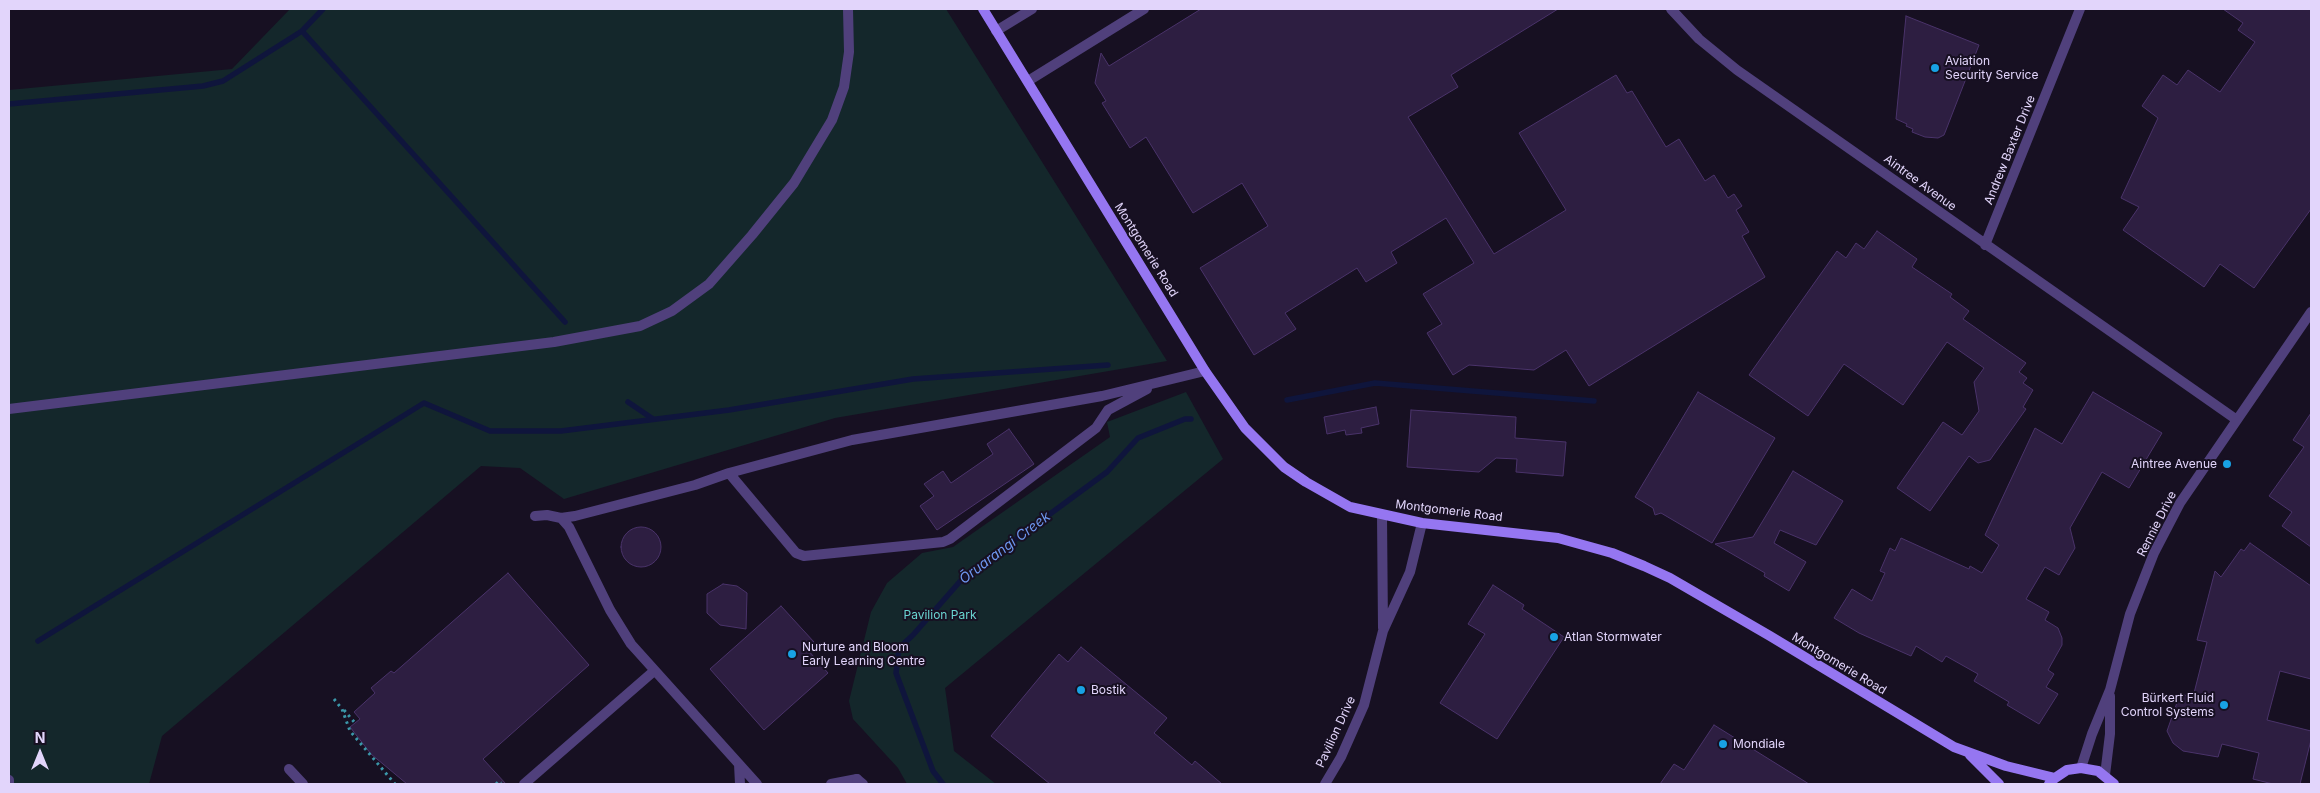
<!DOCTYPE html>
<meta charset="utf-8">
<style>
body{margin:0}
#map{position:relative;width:2320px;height:793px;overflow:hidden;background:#171022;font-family:Inter,sans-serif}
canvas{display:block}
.frame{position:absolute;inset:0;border:10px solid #e2d5fb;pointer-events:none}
.north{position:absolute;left:15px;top:728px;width:50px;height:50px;-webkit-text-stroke:4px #171022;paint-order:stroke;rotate:0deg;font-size:14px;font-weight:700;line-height:20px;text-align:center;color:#e2d5fb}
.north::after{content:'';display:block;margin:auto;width:18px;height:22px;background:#e2d5fb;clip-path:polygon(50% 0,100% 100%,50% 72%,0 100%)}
</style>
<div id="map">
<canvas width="2320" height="793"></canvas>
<div class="frame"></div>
<div class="north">N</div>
</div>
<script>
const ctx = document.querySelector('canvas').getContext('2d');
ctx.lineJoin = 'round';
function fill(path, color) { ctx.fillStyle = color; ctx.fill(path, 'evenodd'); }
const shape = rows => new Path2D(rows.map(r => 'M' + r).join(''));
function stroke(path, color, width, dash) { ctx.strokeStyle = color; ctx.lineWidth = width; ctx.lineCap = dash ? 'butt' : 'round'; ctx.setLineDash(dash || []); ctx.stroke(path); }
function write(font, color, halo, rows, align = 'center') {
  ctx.font = font + ' Inter,sans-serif'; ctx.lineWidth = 4; ctx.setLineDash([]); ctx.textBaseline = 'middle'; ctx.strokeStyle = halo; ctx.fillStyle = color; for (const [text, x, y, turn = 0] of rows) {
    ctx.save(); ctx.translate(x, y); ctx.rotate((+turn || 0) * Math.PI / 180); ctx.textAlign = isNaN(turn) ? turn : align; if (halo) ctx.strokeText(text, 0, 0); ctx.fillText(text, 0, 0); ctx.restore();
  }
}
fill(shape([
 [290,9,946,9,1167,361,835,418,564,499,520,468,481,466,162,736,149,784,9,784,9,90,232,69],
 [1186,392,1223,459,945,688,954,751,996,784,907,784,898,768,853,719,849,701,871,612,887,583,922,553,953,547,1110,437,1107,422]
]), '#14272b');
stroke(shape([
 [302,31,565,322],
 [9,104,203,86,223,81,302,31,323,9],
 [1287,400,1375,383,1594,401],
 [628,402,653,419],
 [38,641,424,403,490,431,561,431,729,410,913,379,1108,365],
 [943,784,933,771,896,673,899,648,913,635,963,578,1107,472,1138,438,1185,419,1191,419]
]), '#0f153c', 5.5);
const building = shape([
 [1201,9,1558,9,1451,75,1458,87,1408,117,1494,254,1566,210,1519,133,1616,75,1627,93,1632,91,1666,147,1679,139,1705,181,1714,175,1728,198,1734,194,1742,206,1736,210,1749,232,1742,236,1765,277,1589,386,1566,350,1534,370,1469,365,1453,375,1427,333,1442,324,1423,294,1474,263,1446,218,1391,252,1397,263,1366,282,1357,268,1285,313,1296,329,1254,355,1200,268,1268,226,1242,183,1193,213,1146,137,1130,148,1102,103,1106,101,1095,83,1101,53,1109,66,1201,9],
 [2223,9,2311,9,2311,209,2254,288,2220,264,2204,287,2123,230,2139,207,2121,198,2158,118,2142,106,2163,75,2177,85,2188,70,2220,92,2255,42,2238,30,2243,23,2223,9],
 [1906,16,1979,45,1946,130,1944,135,1938,138,1925,137,1912,132,1913,129,1906,126,1907,124,1896,119,1906,16],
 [1877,231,1917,259,1912,267,1952,294,1950,297,1969,311,1963,319,2026,363,2019,372,2027,378,2023,383,2033,390,2023,407,2026,409,1990,460,1978,463,1969,456,1930,511,1897,488,1943,422,1962,435,1979,411,1974,382,1984,368,1947,342,1903,405,1844,364,1808,416,1749,375,1837,251,1846,258,1856,243,1864,249,1877,231],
 [1698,392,1775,438,1712,543,1661,513,1655,515,1653,508,1635,497,1698,392],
 [2093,392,2162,433,2129,488,2102,472,2070,528,2075,548,2059,575,2045,567,2026,599,2049,612,2045,620,2058,628,2062,638,2062,645,2048,670,2054,674,2046,687,2058,694,2039,724,2007,705,2009,702,1974,681,1978,674,1946,656,1942,662,1916,646,1911,656,1859,633,1834,618,1852,589,1872,601,1885,573,1880,571,1890,548,1895,551,1901,538,1969,569,1970,566,1982,573,1999,545,1985,535,2035,428,2062,444,2093,392],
 [1376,407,1379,424,1361,428,1362,433,1346,435,1345,430,1327,434,1324,417,1376,407],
 [1411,410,1516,417,1515,438,1566,442,1563,476,1516,472,1517,459,1496,458,1479,472,1407,467,1411,410],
 [2311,413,2311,547,2282,526,2292,512,2269,496,2304,447,2293,440,2311,413],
 [1009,429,1034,464,937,530,920,506,934,496,924,484,943,471,951,483,993,454,987,444,1009,429],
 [1793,471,1843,501,1816,545,1780,530,1774,543,1806,562,1789,591,1764,576,1765,573,1715,544,1753,537,1793,471],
 '621 547a20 20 0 1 1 40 0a20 20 0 1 1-40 0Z',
 [2250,543,2311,586,2311,679,2280,671,2267,720,2311,731,2311,740,2300,784,2273,784,2253,779,2259,753,2222,744,2218,757,2183,751,2173,743,2167,731,2180,694,2193,697,2207,642,2197,640,2215,571,2221,577,2241,549,2244,551,2250,543],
 [508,573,589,665,483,759,506,784,407,784,371,754,350,727,360,719,354,712,375,693,371,688,391,671,394,673,508,573],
 [723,584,737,586,747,593,746,629,720,625,707,613,707,594,723,584],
 [1493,585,1524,605,1522,609,1564,637,1497,739,1440,703,1485,634,1468,624,1493,585],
 [781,606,814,642,807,649,828,673,764,730,710,669,781,606],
 [1081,647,1167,718,1154,733,1192,765,1195,761,1222,784,1050,784,991,736,1059,654,1068,662,1081,647],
 [1714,725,1809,784,1660,784,1674,764,1684,770,1714,725]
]);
fill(building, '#2d1e41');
stroke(building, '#4a336a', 1);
stroke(shape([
 [334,699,342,709,350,731,395,784],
 [344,710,355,723],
 [496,784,499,781,501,783]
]), '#3b97a9', 3, [2.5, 4]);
stroke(shape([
 [996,31,1032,9],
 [1028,81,1144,9],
 [9,409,554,342,640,326,672,311,709,284,752,235,794,183,832,120,844,87,849,52,848,9],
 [729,473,796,553,804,556,943,542,950,539,1096,428,1108,410,1147,389],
 [535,516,547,515,561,518,575,516,695,485,729,473,852,440,1102,396,1205,371],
 [561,518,569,527,610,610,631,644,757,784],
 [739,764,740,784],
 [289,769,303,784],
 [9,780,9,784],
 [524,784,654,671],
 [831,784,857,779]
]), '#50407c', 10);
stroke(shape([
 [1671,9,1699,39,1737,70,2237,420],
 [1985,245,2080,9],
 [1382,516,1383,628],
 [2081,768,2092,734,2110,690,2130,614,2154,553,2180,503,2311,312],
 [2105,775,2110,734,2110,696],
 [857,779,863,784],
 [1325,784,1341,757,1364,705,1383,631,1410,572,1422,523]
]), '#50407c', 10);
stroke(shape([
 [983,9,1205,371,1245,428,1284,467,1306,482,1350,507,1422,523,1558,538,1612,553,1644,566,1670,578,1770,636,1954,747,2006,766,2055,778],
 [1970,755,1999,784],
 [2049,784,2055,778,2067,770,2081,768,2098,771,2114,784]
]), '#9576f1', 10);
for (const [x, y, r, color] of [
 [1935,68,5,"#18a2e4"],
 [2227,464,5,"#18a2e4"],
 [1554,637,5,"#18a2e4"],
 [792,654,5,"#18a2e4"],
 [1081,690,5,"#18a2e4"],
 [2224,705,5,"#18a2e4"],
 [1723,744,5,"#18a2e4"]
]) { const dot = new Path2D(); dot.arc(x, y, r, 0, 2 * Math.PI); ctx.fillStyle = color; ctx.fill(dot); stroke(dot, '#171022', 2); }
write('12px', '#e2d5fb', '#171022', [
 ["Aviation",1945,61],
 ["Security Service",1945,75],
 ["Aintree Avenue",2217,464,"right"],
 ["Atlan Stormwater",1564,637],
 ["Nurture and Bloom",802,647],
 ["Early Learning Centre",802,661],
 ["Bostik",1091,690],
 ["Bürkert Fluid",2214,698,"right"],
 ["Control Systems",2214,712,"right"],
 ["Mondiale",1733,744]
], 'left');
write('12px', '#e2d5fb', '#171022', [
 ["Andrew Baxter Drive",2010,150,-68],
 ["Aintree Avenue",1920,183,36],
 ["Montgomerie Road",1146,250,58],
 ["Montgomerie Road",1449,511,7],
 ["Rennie Drive",2157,524,-63],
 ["Montgomerie Road",1839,664,31],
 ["Pavilion Drive",1336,732,-65]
]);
write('12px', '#69d3d0', '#171022', [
 ["Pavilion Park",940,615]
]);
write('italic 14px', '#6e97f0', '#171022', [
 ["Ōruarangi Creek",1005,548,-37]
]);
</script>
